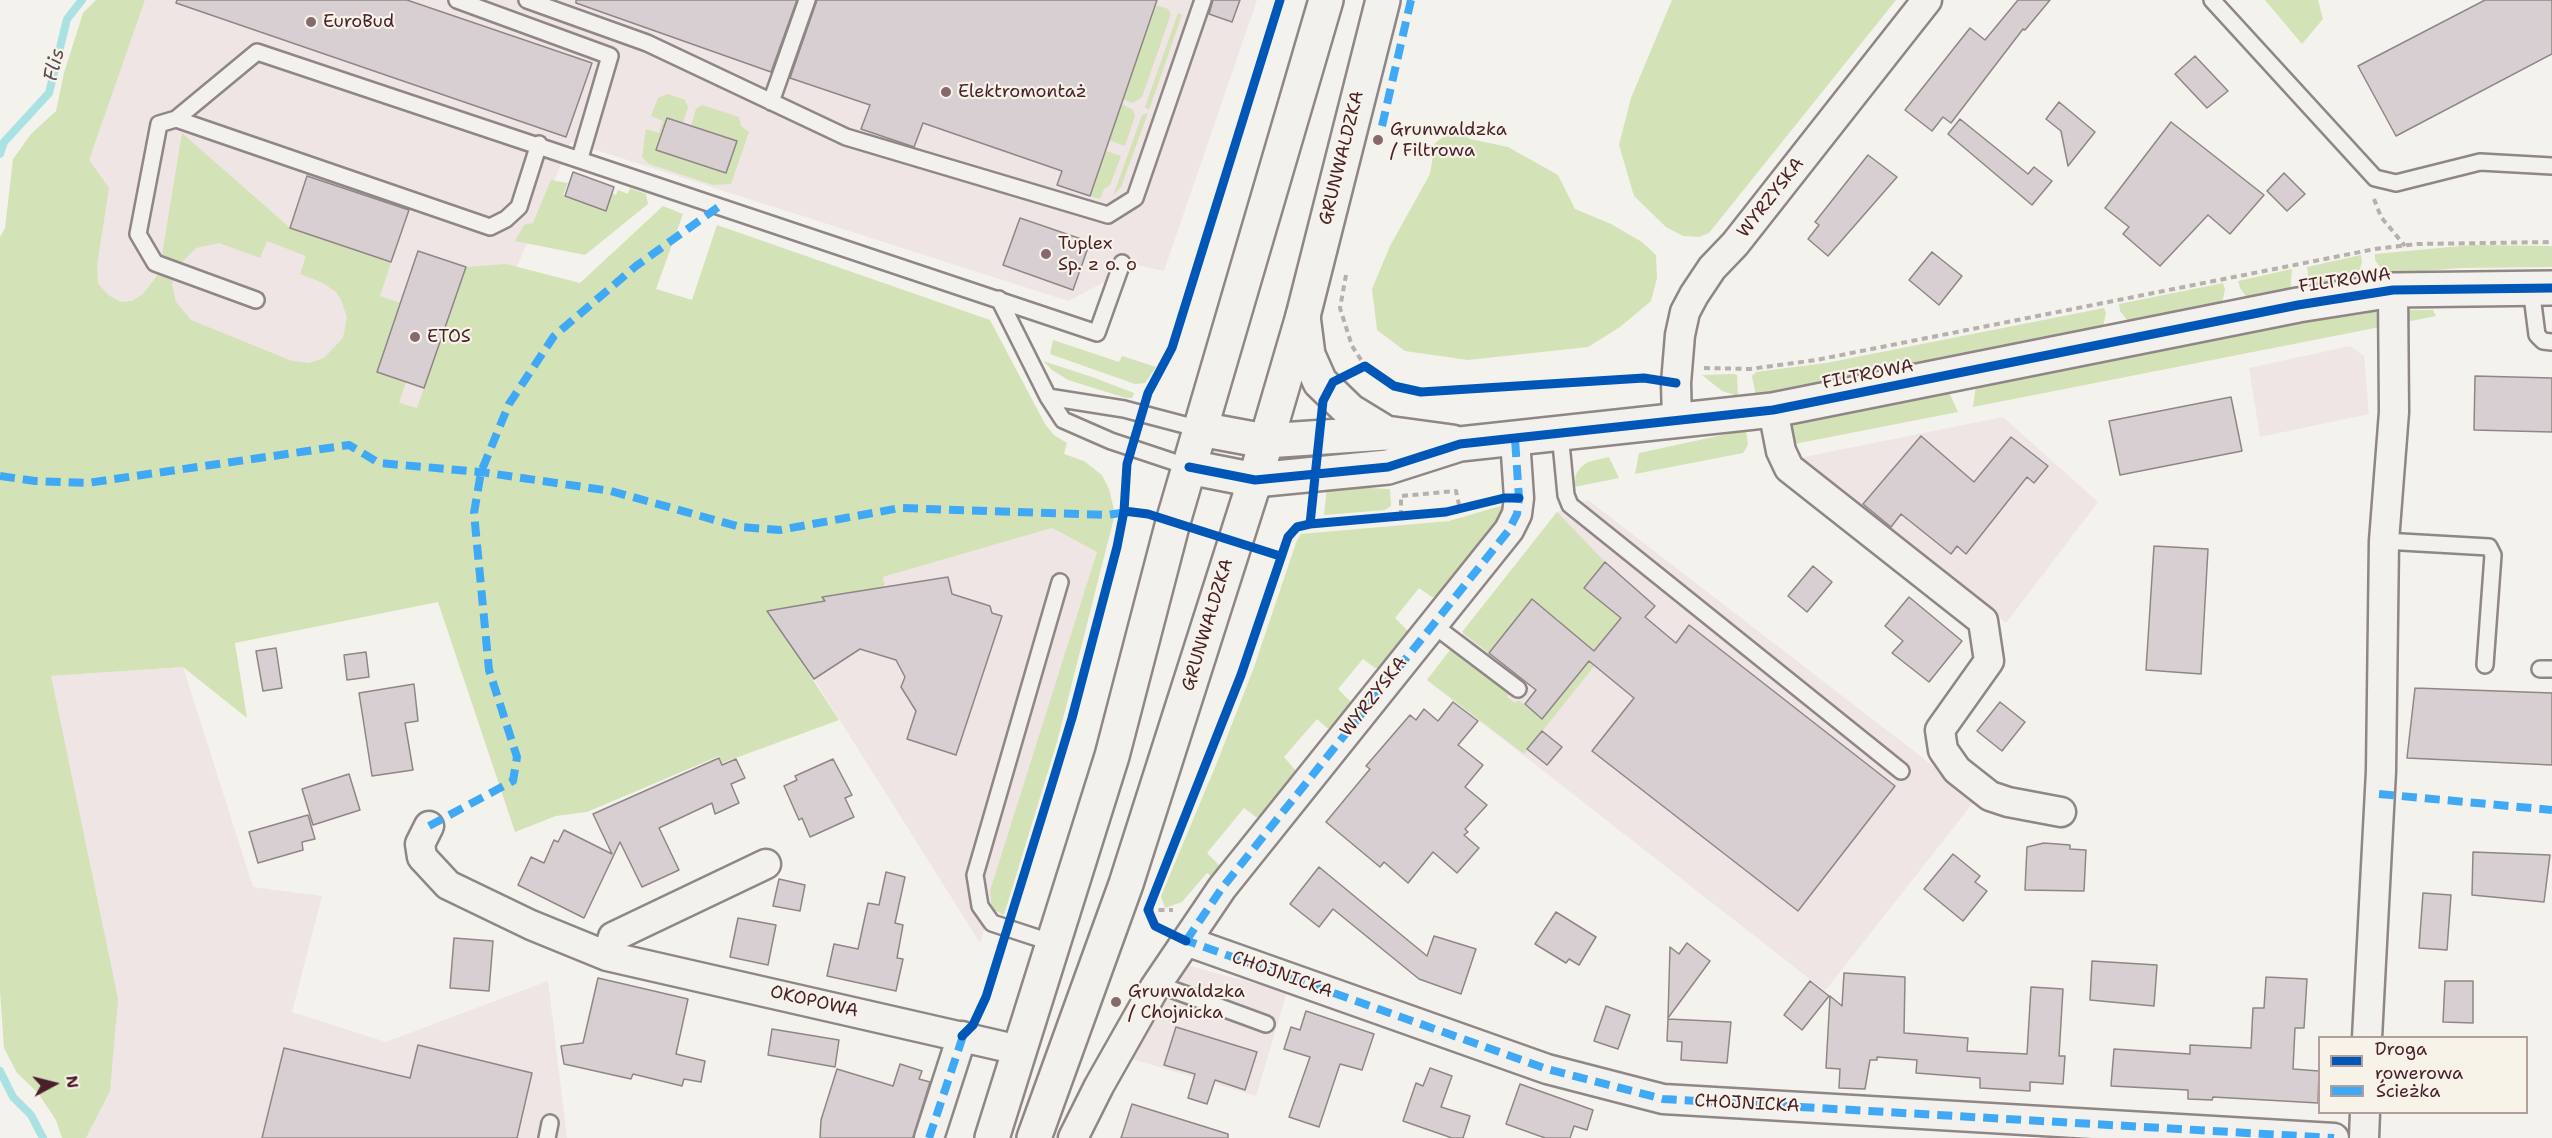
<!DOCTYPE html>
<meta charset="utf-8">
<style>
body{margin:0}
#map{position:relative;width:2552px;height:1138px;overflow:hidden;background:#f4f2ec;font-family:"Shantell Sans",sans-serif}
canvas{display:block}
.legend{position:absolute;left:2318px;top:1036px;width:210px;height:78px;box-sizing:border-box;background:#f7f3e8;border:2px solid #b29e9c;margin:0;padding:8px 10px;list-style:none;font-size:18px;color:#4a1f2b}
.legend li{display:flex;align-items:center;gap:12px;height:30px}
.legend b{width:30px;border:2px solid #b29e9c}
.north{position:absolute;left:24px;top:1054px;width:60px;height:60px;-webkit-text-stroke:4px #f7f3e8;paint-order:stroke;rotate:83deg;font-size:16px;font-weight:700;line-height:24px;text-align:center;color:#4a1f2b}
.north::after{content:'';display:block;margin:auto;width:21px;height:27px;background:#4a1f2b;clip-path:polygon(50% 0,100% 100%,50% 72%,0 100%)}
</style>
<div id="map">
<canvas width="2552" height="1138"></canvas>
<ul class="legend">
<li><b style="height:8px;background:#0057b8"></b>Droga rowerowa</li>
<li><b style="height:8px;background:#3fa9f5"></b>Ścieżka</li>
</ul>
<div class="north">N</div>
</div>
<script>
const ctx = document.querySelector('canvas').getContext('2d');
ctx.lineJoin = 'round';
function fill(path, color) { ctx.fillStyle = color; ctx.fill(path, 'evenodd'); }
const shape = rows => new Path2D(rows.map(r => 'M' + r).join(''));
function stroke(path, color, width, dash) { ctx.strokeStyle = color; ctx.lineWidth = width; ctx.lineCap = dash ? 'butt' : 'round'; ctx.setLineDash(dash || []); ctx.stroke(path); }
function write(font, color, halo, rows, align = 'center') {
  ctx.font = font + ' "Shantell Sans",sans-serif'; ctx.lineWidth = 4.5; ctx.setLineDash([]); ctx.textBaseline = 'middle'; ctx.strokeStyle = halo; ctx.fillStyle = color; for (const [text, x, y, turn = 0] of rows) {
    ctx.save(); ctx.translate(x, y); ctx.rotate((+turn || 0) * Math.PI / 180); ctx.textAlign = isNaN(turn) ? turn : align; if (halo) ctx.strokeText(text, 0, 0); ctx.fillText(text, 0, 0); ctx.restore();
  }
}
fill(shape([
 [145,0,1257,0,1164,271,1137,265,1068,301,571,142,435,455,39,299],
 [2350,346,2364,356,2369,414,2260,437,2249,368],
 [2003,417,2098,502,2006,623,1794,459],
 [1588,500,1976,799,1825,991,1427,680,1557,512],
 [1052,528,1097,552,980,943,814,679,860,649,905,663,907,679,901,687,908,699,912,697,916,709,907,739,956,754,985,668,973,646,990,651,1001,619,989,606,885,588,883,577],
 [183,667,253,887,322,896,292,1012,386,1042,548,981,567,1138,86,1138,110,1091,51,676],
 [1186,965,1287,992,1256,1096,1132,1059]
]), '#efe5e4');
fill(shape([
 [96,0,145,0,89,160,109,188,97,265,98,283,108,295,121,302,132,301,143,294,160,272,174,277,172,285,176,302,191,320,292,361,309,363,324,358,343,338,347,317,341,300,336,292,323,283,300,274,306,256,267,241,260,258,219,243,196,248,181,263,162,255,182,133,290,228,391,262,380,296,400,303,377,372,406,382,399,403,417,408,466,267,506,264,580,283,663,206,683,214,656,289,692,300,717,225,990,320,1045,424,1054,435,1067,443,1064,454,1084,461,1102,475,1109,489,1115,514,1057,742,1004,915,992,909,990,891,1097,552,1052,528,883,577,885,588,823,596,825,601,768,611,839,720,722,763,719,756,587,812,556,816,515,832,438,602,235,643,247,718,183,667,51,676,118,999,110,1091,86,1138,62,1138,56,1120,38,1093,17,1073,4,1048,0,992,0,237,5,228,13,159,31,134,56,111,64,73,83,13],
 [1672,0,1896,0,1709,233,1699,237,1683,236,1666,227,1634,196,1619,145,1631,98],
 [2265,0,2318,0,2323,19,2302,44],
 [1156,5,1168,9,1171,14,1142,97,1133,103,1123,99],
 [1178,13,1182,15,1149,110,1145,107],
 [668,94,685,100,688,107,683,123,666,118,656,150,726,173,737,141,691,126,696,109,702,105,739,117,741,126,749,132,731,184,713,185,649,164,642,157,646,129,659,133,663,121,651,116,658,98],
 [1122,104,1133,110,1135,116,1125,146,1109,140],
 [1148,113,1121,187,1113,196,1142,115],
 [1455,128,1470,139,1508,147,1558,175,1575,209,1611,224,1642,242,1656,255,1657,278,1651,301,1620,327,1588,347,1468,360,1405,351,1377,330,1372,289,1390,246,1430,174,1435,143],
 [1106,151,1121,156,1110,185,1104,189,1100,199,1090,196],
 [551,180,568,183,563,195,605,210,611,193,616,195,618,190,628,194,630,188,646,194,648,204,585,255,515,241,524,225,533,223],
 [2472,245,2552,246,2552,267,2460,268,2385,274,2375,260,2375,254],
 [2361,255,2362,262,2357,279,2319,287,2308,275,2307,267],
 [2292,269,2290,293,2249,301,2240,288,2238,281],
 [2223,283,2225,290,2221,306,2130,324,2120,311,2119,304],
 [2104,308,2106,313,2102,331,1824,386,1756,396,1752,376,1756,372,1826,363],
 [2364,310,2433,310,2436,316,1973,407,1976,385,2302,319],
 [1053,340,1119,362,1122,356,1156,367,1145,383,1135,384,1050,354],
 [1043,361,1092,377,1134,393,1132,398,1126,398,1068,380,1052,370],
 [1734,374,1737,375,1738,396,1722,391,1702,375],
 [1948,390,1958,412,1789,445,1791,430,1796,421],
 [1746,430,1748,445,1743,453,1635,474,1639,453],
 [1609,457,1619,478,1574,487,1576,474,1581,467,1588,462],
 [1327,486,1390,489,1391,506,1385,510,1324,515],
 [1504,505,1501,518,1440,595,1432,597,1419,588,1395,618,1407,630,1407,635,1380,668,1375,668,1363,659,1338,689,1350,701,1350,706,1332,728,1327,728,1317,719,1284,757,1297,772,1263,816,1256,817,1244,808,1207,853,1220,866,1213,878,1207,873,1182,902,1165,908,1161,896,1216,765,1253,670,1297,540,1301,534,1449,521],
 [1557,512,1605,562,1584,588,1622,616,1613,628,1595,665,1524,754,1427,680,1453,646,1511,692,1507,697,1515,703,1518,700,1543,718,1573,681,1560,621,1532,599,1489,653,1462,632]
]), '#d4e2b7');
stroke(shape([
 [0,154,4,142,49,93,67,19,82,0],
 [0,1071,13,1097,31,1115,43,1138]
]), '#aae2e4', 8);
const building = shape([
 [177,0,407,0,592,63,566,137,176,3,177,0],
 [576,0,797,0,771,72,576,3,576,0],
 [817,0,1157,0,1090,196,1057,185,1062,171,923,123,914,147,861,129,870,105,790,78,817,0],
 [1213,0,1240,0,1232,22,1209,14,1213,0],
 [2018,0,2050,0,2025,30,2023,29,1951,123,1943,117,1932,131,1905,110,1970,28,1985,40,2018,0],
 [2485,0,2552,0,2552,54,2396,136,2358,66,2485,0],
 [2195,56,2228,91,2207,108,2175,74,2195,56],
 [2059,102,2095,132,2068,166,2061,131,2046,119,2059,102],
 [667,118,737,141,726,173,656,150,667,118],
 [1960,119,2028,174,2034,167,2052,181,2032,205,1948,134,1960,119],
 [2171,122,2264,195,2230,234,2208,215,2160,266,2123,234,2129,227,2105,208,2171,122],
 [1868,155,1897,177,1828,256,1808,239,1819,225,1815,222,1868,155],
 [573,172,614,187,606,211,565,196,573,172],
 [2284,173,2305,194,2287,211,2267,191,2284,173],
 [307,176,409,210,391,262,290,228,307,176],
 [1020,218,1090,242,1073,290,1003,265,1020,218],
 [418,251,466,267,424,388,377,372,418,251],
 [1932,252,1962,276,1939,305,1909,280,1932,252],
 [2475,376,2552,378,2552,432,2474,430,2475,376],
 [2231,397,2242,451,2120,475,2109,421,2231,397],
 [1921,436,1974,482,2011,437,2048,466,2034,483,2027,477,1966,554,1957,546,1951,554,1901,514,1891,527,1863,504,1921,436],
 [2154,546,2208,549,2201,674,2146,670,2154,546],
 [1605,562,1655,606,1645,617,1676,643,1689,625,1895,786,1798,911,1592,751,1634,698,1589,661,1542,719,1525,704,1536,690,1489,653,1532,599,1594,651,1621,618,1584,588,1605,562],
 [1813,566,1832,582,1807,612,1788,596,1813,566],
 [948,577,952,594,990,606,992,613,1002,616,956,755,907,739,916,711,901,687,905,677,896,660,860,649,814,679,767,611,825,601,822,597,948,577],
 [1909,597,1962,641,1929,682,1892,653,1903,641,1885,626,1909,597],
 [276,648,282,688,263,691,256,651,276,648],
 [366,652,369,677,347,680,344,655,366,652],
 [414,684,418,721,405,723,413,770,372,776,359,693,414,684],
 [2415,688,2552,693,2552,765,2407,758,2415,688],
 [1453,702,1478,721,1458,745,1483,765,1465,787,1487,805,1465,829,1468,832,1464,835,1479,848,1457,873,1433,852,1408,883,1384,862,1380,867,1326,822,1370,769,1366,766,1410,715,1416,720,1424,709,1438,721,1453,702],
 [2000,702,2025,722,2002,751,1977,731,2000,702],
 [1542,731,1562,747,1547,765,1527,749,1542,731],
 [719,758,722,765,736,759,745,778,731,784,739,803,715,814,712,803,659,828,679,870,642,887,620,842,584,918,518,885,531,857,544,863,554,840,558,842,564,830,612,854,593,814,719,758],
 [833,759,852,795,845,798,854,817,810,837,802,818,799,820,784,786,797,780,795,776,833,759],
 [349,774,360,810,313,825,302,789,349,774],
 [308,815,315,839,302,842,303,850,258,863,249,832,308,815],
 [2044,843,2070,845,2070,849,2086,850,2084,891,2025,890,2027,847,2044,843],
 [2473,852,2550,855,2544,902,2472,895,2473,852],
 [1953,854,1980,876,1975,882,1987,891,1963,921,1924,889,1953,854],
 [1319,867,1427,956,1434,936,1476,949,1461,994,1419,979,1333,909,1319,927,1290,904,1319,867],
 [886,872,905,877,895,923,903,925,897,958,903,959,896,991,827,976,834,944,858,949,868,903,879,905,886,872],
 [779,879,805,885,800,911,773,906,779,879],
 [2423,893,2451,895,2447,950,2419,948,2423,893],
 [1556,912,1596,937,1579,965,1569,959,1566,963,1535,944,1556,912],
 [738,918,776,925,768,965,730,957,738,918],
 [454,938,493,941,489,991,450,988,454,938],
 [1687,943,1710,961,1668,1018,1670,947,1679,954,1687,943],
 [2092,961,2157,965,2154,1006,2090,1000,2092,961],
 [1844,973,1905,977,1904,1033,1968,1038,1967,1051,2027,1054,2031,987,2063,989,2059,1056,2065,1056,2063,1084,2030,1082,2030,1091,1980,1088,1980,1078,1916,1073,1917,1060,1877,1057,1877,1060,1870,1060,1865,1089,1839,1088,1840,1069,1826,1068,1830,996,1842,1006,1844,973],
 [2266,977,2307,979,2304,1028,2295,1028,2293,1069,2319,1071,2318,1103,2213,1097,2212,1100,2188,1099,2188,1090,2111,1086,2114,1049,2190,1054,2190,1045,2251,1048,2253,1008,2264,1008,2266,977],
 [598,978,688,999,676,1054,705,1061,701,1082,684,1079,682,1086,633,1074,631,1079,564,1064,561,1046,583,1043,598,978],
 [1810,981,1829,996,1802,1030,1784,1015,1810,981],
 [2445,981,2473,981,2473,1023,2443,1022,2445,981],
 [1606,1006,1630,1015,1618,1049,1594,1041,1606,1006],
 [1306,1011,1374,1034,1362,1070,1340,1064,1319,1127,1289,1117,1310,1057,1284,1049,1291,1027,1300,1030,1306,1011],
 [1668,1019,1731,1022,1727,1063,1681,1060,1682,1042,1667,1041,1668,1019],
 [1176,1027,1257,1052,1245,1090,1215,1080,1207,1104,1188,1098,1195,1074,1164,1065,1176,1027],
 [772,1029,839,1040,835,1067,768,1055,772,1029],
 [418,1045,532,1073,517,1138,262,1138,284,1048,410,1078,418,1045],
 [900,1064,922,1071,919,1079,930,1082,913,1138,820,1138,821,1120,837,1069,893,1086,900,1064],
 [1430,1068,1452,1076,1441,1107,1470,1116,1463,1138,1452,1138,1403,1121,1416,1083,1423,1086,1430,1068],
 [1520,1084,1593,1110,1587,1130,1574,1126,1570,1138,1545,1138,1506,1124,1520,1084],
 [1132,1104,1228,1134,1228,1138,1121,1138,1132,1104]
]);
fill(building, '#d8cfd3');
stroke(building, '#8f8685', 1.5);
const lane = shape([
 [457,0,610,56,580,158],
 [527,0,647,43,846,137,1108,215,1135,198,1203,0],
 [2212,0,2375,178,2396,183,2480,162,2552,166],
 [771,102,807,0],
 [176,119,257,52,1097,333,1122,263],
 [2531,288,2537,335,2543,341,2552,342],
 [999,299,1048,397,1063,420,1111,441,1189,467],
 [256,300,155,263,138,234,159,124,176,119,490,227,506,219,519,207,539,144],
 [1048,397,1124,409,1200,429],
 [1560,433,1566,495,1570,505,1901,771],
 [2384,541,2489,547,2493,555,2485,665],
 [1432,624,1518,689],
 [2540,669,2552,669],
 [1053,943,992,923,980,906,975,875,1060,582],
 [1157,984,1266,1024],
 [547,1138,550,1123]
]);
const street = shape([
 [1773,410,1781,451,1789,468,1983,621,1989,661,1940,730,1943,750,1957,770,1990,796,2008,802,2061,812],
 [1677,420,1676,383,1680,335,1685,312,1694,295,1712,268,1735,244,1927,0],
 [429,826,420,844,422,857,448,885,531,925,607,956,1019,1050],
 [1186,941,1547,1069,1663,1099,2334,1138],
 [607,956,613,937,766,864],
 [2367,1038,2381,771,2384,541,2394,412,2393,290],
 [929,1138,962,1036],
 [1073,1138,1099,1086,1155,987,1222,888,1509,530,1517,514,1519,498,1515,439],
 [2364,1138,2365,1112]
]);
const secondary = shape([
 [1303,316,1308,355,1320,382,1350,411,1386,433],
 [1200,429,1265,441,1386,433,1452,442],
 [1189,467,1255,480,1388,467,1460,444,1773,410,2298,305,2393,290,2552,288]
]);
const primary = shape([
 [992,1138,1112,756,1173,522,1326,0],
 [1034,1138,1126,884,1255,480,1303,316,1383,0]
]);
stroke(lane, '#8f8685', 20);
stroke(street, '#8f8685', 33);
stroke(secondary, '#8f8685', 38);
stroke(primary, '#8f8685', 38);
stroke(shape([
 [2374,199,2381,217,2405,246],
 [1346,275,1340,308,1352,346,1365,366],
 [1704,368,1750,369,1816,360,2375,249,2417,244,2552,242],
 [1401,516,1401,496,1456,491,1460,509],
 [1148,910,1173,910]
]), '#b6b0ae', 4, [6, 4.5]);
stroke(lane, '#f2f1ed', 15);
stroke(street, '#f2f1ed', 28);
stroke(secondary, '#f2f1ed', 33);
stroke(primary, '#f2f1ed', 33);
stroke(shape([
 [1382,126,1411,0],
 [0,476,35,481,87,483,349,445,379,463,481,472,611,491,740,527,780,530,900,508,1107,515,1128,512],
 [2379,794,2552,810],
 [429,826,513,781,517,757,489,670,474,513,481,472,509,404,554,336,636,266,721,205],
 [1182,939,1547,1069,1663,1099,2334,1138],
 [1186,941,1222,888,1509,530,1517,514,1519,498,1515,439],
 [929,1138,964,1033]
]), '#3fa9f5', 8, [15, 8]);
stroke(shape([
 [1189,467,1255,480,1388,467,1460,444,1773,410,2298,305,2393,290,2552,288],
 [1124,511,1148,514,1280,556],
 [1310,524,1323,401,1333,382,1365,366,1394,386,1421,392,1644,378,1676,383],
 [1186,941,1155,926,1148,910,1241,675,1288,537,1297,527,1310,524,1446,512,1504,498,1519,498],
 [962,1036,973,1025,986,997,1052,784,1072,718,1117,547,1124,511,1127,464,1148,393,1172,348,1280,0]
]), '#0057b8', 9);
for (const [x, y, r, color] of [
 [311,22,6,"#86696f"],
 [946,92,6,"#86696f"],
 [1378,140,6,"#86696f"],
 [1046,254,6,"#86696f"],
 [415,337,6,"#86696f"],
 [1116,1002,6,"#86696f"]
]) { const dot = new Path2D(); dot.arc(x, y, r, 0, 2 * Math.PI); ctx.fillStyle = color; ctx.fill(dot); stroke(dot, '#f7f3e8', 2); }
write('18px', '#4a1f2b', '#f7f3e8', [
 ["EuroBud",323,22],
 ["Elektromontaż",958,92],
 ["Grunwaldzka",1390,130],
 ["/ Filtrowa",1390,151],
 ["Tuplex",1058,244],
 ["Sp. z o. o",1058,265],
 ["ETOS",427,337],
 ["Grunwaldzka",1128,992],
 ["/ Chojnicka",1128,1013]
], 'left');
write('18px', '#4a1f2b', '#f7f3e8', [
 ["GRUNWALDZKA",1342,158,-76],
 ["WYRZYSKA",1771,198,-52],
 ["FILTROWA",2345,281,-8],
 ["FILTROWA",1868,375,-11],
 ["GRUNWALDZKA",1208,625,-73],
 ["WYRZYSKA",1374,697,-52],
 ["CHOJNICKA",1282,975,20],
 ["OKOPOWA",814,1002,13],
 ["CHOJNICKA",1747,1104,3]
]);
write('italic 20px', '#5a4e58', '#f7f3e8', [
 ["Flis",55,65,-76]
]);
</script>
